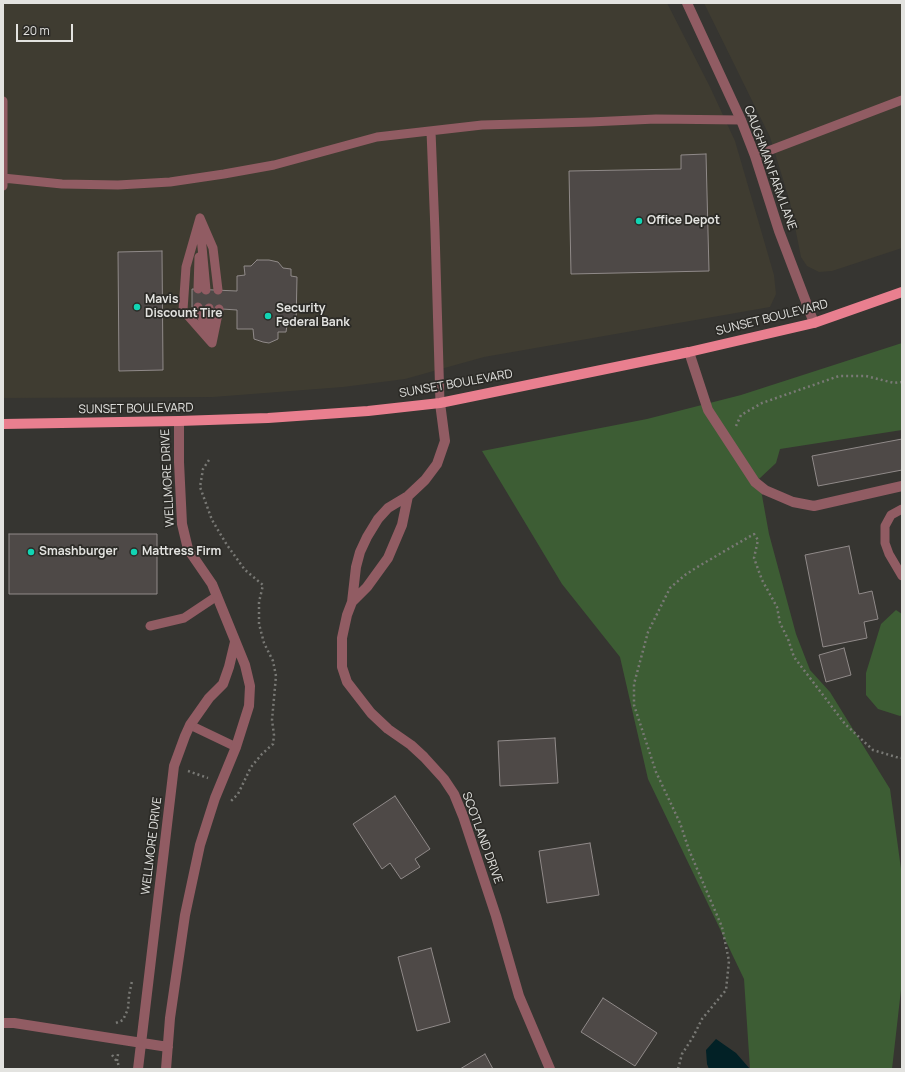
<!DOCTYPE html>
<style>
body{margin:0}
#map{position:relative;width:905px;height:1072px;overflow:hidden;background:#363531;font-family:Manrope,sans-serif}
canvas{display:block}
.frame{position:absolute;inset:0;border:4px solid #e3e3e0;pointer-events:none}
.scale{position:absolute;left:16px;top:24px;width:57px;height:18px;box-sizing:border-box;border:2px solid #e3e3e0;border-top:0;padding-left:5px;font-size:12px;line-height:14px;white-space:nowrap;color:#e3e3e0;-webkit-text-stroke:3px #2c2b27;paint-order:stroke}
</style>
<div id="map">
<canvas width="905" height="1072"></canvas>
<div class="frame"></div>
<div class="scale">20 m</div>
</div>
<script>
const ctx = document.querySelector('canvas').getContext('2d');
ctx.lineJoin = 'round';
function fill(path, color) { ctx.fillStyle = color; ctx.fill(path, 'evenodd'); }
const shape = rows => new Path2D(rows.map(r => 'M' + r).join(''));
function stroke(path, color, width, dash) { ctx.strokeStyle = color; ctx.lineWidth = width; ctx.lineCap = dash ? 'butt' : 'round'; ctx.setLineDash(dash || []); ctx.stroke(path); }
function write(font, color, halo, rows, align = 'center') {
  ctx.font = font + ' Manrope,sans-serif'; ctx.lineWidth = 3.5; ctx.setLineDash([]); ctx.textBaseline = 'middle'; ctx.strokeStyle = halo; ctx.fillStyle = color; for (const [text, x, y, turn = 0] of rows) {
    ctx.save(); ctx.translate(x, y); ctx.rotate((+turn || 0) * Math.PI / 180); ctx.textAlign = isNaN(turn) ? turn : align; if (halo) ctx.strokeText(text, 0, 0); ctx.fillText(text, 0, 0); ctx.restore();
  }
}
fill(shape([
 [3,3,667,3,710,87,735,141,774,275,776,294,770,307,484,357,405,379,343,387,213,397,3,398],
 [704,3,902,3,902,248,832,271,819,272,807,266,801,257,790,202,770,137]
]), '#3f3c31');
fill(shape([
 [902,343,902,430,780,449,776,463,759,479,769,534,796,634,810,670,830,692,890,789,902,876,902,981,892,1069,750,1069,744,979,648,779,620,657,562,584,482,451,647,419,741,395],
 [896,610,902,614,902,715,900,716,878,709,866,695,866,673,881,624]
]), '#3d5d34');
fill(shape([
 [716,1039,736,1053,750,1069,709,1069,707,1064,706,1050]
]), '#022126');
const building = shape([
 [706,154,709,271,571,274,569,171,681,169,681,155,706,154],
 [162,251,163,370,119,371,118,252,162,251],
 [257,260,269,260,278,262,283,268,291,269,291,276,297,277,296,325,287,325,286,332,278,332,278,339,269,343,263,342,254,339,253,329,237,329,237,310,192,307,192,289,237,291,237,276,245,275,244,266,251,266,257,260],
 [902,439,902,470,818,486,812,456,902,439],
 [9,534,157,534,157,594,9,594,9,534],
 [849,546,859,594,872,591,878,619,864,622,867,638,823,647,805,555,849,546],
 [844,648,851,675,826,682,819,655,844,648],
 [555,738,558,783,500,786,498,741,555,738],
 [395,796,430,849,415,859,420,867,401,879,390,863,382,869,353,824,395,796],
 [590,843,599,895,547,903,539,851,590,843],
 [431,948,450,1022,417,1031,398,957,431,948],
 [603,998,657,1033,635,1066,581,1032,603,998],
 [485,1054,493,1069,460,1069,485,1054]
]);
fill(building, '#4e4947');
stroke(building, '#908a89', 1);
stroke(shape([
 [736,426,741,415,762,403,839,376,866,376,894,383,902,382],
 [209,460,203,469,200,487,212,520,227,545,245,570,263,585,259,602,259,624,264,643,273,661,276,676,272,720,274,735,273,744,262,754,251,767,238,794,230,802],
 [188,771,208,778],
 [116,1023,123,1020,128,1009,129,995,132,981],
 [112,1055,118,1063,119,1069],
 [117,1061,118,1054],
 [678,1069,682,1054,693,1037,702,1019,726,990,729,961,722,927,689,850,680,823,656,772,634,705,634,684,648,632,670,588,685,575,699,566,754,534,758,540,754,558,762,580,777,607,780,623,788,639,794,657,845,724,873,750,896,757,902,758]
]), '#797975', 2.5, [2, 3]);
stroke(shape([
 [3,101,3,178],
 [431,131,435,231,440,403],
 [755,156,902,100],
 [3,186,3,178,62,184,118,185,170,182,224,174,274,165,377,137,482,125,590,122,656,119,741,120],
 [200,218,186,267,183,310,212,343],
 [200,218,213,248,218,290],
 [200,225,206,290],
 [198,289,199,257],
 [198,307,209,336],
 [209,308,211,332],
 [212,343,219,309],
 [902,509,891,515,885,526,885,543,889,554,902,576],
 [150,626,184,618,217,596],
 [190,725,236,747]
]), '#915c63', 9);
stroke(shape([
 [687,3,741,120,755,156,779,231,814,323],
 [689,352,708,410,755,482,765,490,793,502,814,506,902,486],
 [440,403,445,441,437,464,425,480,408,496,388,508,378,519,367,537,360,552,356,567,352,602,347,615,342,638,342,667,347,682,371,713,388,729,411,745,424,757,444,779,454,794,463,816,496,916,519,996,550,1069],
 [352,602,367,587,388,558,402,525,408,496],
 [3,1023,14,1023,168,1047],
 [138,1069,174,766,185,736,190,725,209,698,223,684,229,667,235,642],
 [166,1069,170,1018,185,915,200,845,215,798,236,747,249,706,250,686,245,665,212,584,188,549,182,524,179,462,179,421]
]), '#915c63', 10);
stroke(shape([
 [3,424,179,421,268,418,368,411,440,403,689,352,814,323,902,292]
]), '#e97f8f', 10);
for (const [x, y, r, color] of [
 [639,221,4,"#11d5b4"],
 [137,307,4,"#11d5b4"],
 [268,316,4,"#11d5b4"],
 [31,552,4,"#11d5b4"],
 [134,552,4,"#11d5b4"]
]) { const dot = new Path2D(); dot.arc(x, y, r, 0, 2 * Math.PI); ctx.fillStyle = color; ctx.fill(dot); stroke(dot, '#2c2b27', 1.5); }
write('12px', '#e3e3e0', '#2c2b27', [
 ["CAUGHMAN FARM LANE",770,168,70],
 ["SUNSET BOULEVARD",772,318,-14],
 ["SUNSET BOULEVARD",456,384,-10],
 ["SUNSET BOULEVARD",136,409,-1],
 ["WELLMORE DRIVE",168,478,-93],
 ["SCOTLAND DRIVE",482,838,70],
 ["WELLMORE DRIVE",152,846,-83]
]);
write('bold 12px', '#e3e3e0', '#2c2b27', [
 ["Office Depot",647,221],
 ["Mavis",145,300],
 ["Discount Tire",145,314],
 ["Security",276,309],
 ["Federal Bank",276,323],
 ["Smashburger",39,552],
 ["Mattress Firm",142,552]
], 'left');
</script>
